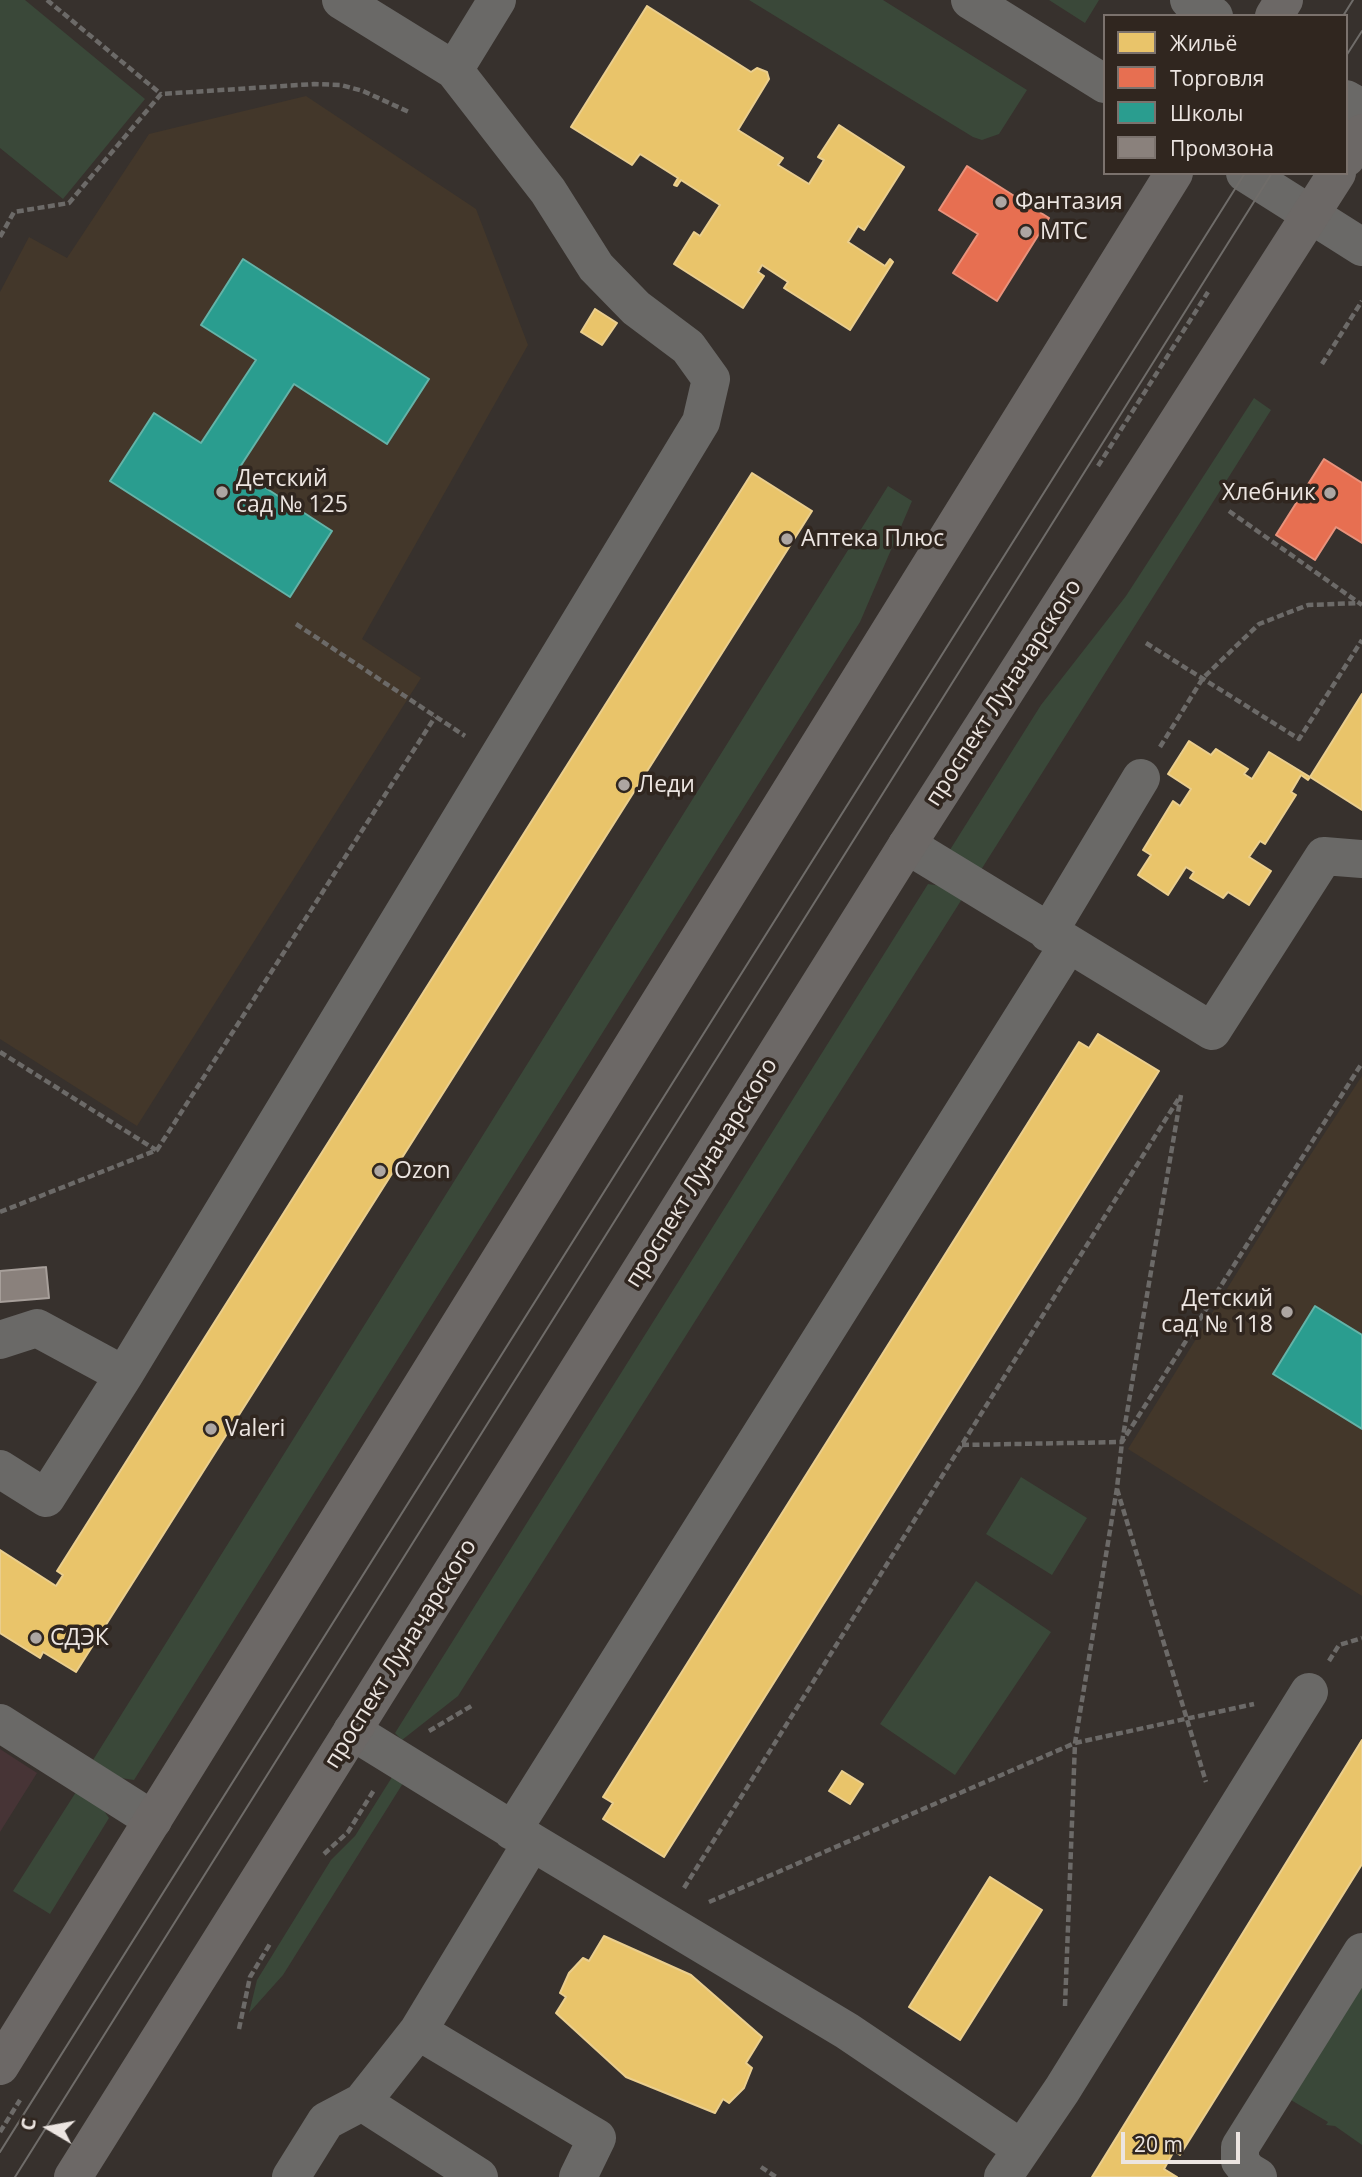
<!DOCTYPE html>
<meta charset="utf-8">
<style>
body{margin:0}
#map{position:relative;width:1362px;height:2177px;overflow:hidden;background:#37312d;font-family:"Open Sans",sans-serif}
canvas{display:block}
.legend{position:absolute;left:1103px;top:14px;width:245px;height:161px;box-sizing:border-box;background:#30261f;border:2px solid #7b726d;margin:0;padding:9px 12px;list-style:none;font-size:21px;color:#ece5e1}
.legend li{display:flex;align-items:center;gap:14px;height:35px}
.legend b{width:35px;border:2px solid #7b726d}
.north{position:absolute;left:14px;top:2093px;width:70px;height:70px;-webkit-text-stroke:5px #30261f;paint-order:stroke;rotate:280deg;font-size:19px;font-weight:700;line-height:28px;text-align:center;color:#ece5e1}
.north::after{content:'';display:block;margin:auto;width:24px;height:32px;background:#ece5e1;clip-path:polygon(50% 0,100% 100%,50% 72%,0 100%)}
.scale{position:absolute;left:1121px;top:2132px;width:119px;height:32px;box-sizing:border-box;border:4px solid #ece5e1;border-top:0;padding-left:9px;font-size:21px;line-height:24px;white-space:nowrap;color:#ece5e1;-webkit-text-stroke:5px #30261f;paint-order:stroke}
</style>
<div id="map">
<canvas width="1362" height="2177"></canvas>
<ul class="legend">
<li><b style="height:19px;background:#e9c46a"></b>Жильё</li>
<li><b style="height:19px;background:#e76f51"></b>Торговля</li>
<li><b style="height:19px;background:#2a9d8f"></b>Школы</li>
<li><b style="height:19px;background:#8a817c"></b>Промзона</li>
</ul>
<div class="north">С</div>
<div class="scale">20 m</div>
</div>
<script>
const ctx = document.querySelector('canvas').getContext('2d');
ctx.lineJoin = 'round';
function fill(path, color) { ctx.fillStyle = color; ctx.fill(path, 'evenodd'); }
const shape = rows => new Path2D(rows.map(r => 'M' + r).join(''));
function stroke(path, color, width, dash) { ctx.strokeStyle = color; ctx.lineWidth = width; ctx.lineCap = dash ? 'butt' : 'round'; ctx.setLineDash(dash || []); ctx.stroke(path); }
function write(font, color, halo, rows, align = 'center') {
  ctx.font = font + ' "Open Sans",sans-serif'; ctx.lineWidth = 7; ctx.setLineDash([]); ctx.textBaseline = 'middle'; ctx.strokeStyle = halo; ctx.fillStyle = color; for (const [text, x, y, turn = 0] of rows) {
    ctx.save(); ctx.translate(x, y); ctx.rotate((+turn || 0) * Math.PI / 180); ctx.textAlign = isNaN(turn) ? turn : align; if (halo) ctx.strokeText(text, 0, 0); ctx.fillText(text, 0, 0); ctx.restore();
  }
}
fill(shape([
 [0,1749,37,1773,0,1832]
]), '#473436');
fill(shape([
 [306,96,476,209,528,345,362,639,421,678,137,1126,0,1039,0,292,29,237,67,258,149,134],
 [1362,1076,1362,1596,1128,1449,1298,1174]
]), '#43372a');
fill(shape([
 [0,0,25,0,145,99,63,199,0,148],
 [749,0,883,0,1027,90,999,134,982,140,973,137],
 [1049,0,1099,0,1085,23],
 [1254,398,1271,410,979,873,948,853,1041,705,1126,596],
 [888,486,912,501,860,622,134,1780,121,1778,93,1760],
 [928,884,941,886,962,899,458,1696,402,1740,395,1733],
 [1021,1477,1087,1518,1052,1575,986,1534],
 [976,1581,1051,1632,955,1775,880,1724],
 [394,1774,405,1780,283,1975,249,2013,257,1980,331,1860,355,1836],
 [76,1792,102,1808,109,1818,50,1914,13,1891],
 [1362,1981,1362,2145,1335,2126,1326,2125,1328,2122,1291,2100]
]), '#3a4839');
const homes = shape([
 [647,6,751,72,757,68,767,72,769,79,738,130,783,158,778,165,809,184,824,160,818,157,839,125,904,167,864,230,858,226,848,242,885,266,890,259,893,262,850,330,784,288,788,282,762,265,758,272,764,276,743,308,674,264,694,232,700,236,720,205,681,180,677,186,674,185,678,178,640,154,632,165,571,127,647,6],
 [595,309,617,323,602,345,581,332,595,309],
 [752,473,812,511,76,1672,43,1652,40,1658,0,1633,0,1550,56,1586,63,1575,57,1571,752,473],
 [1362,694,1362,810,1310,777,1362,694],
 [1189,741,1211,755,1216,749,1248,769,1244,774,1252,779,1269,752,1310,777,1308,780,1301,775,1291,792,1296,795,1265,844,1260,841,1249,857,1271,871,1249,905,1228,892,1223,898,1190,878,1194,872,1186,867,1168,895,1138,875,1151,855,1143,850,1173,801,1180,806,1191,789,1168,774,1189,741],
 [1098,1034,1159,1071,664,1857,603,1819,613,1803,603,1797,1079,1042,1089,1048,1098,1034],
 [1362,1740,1362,1864,1180,2155,1174,2151,1164,2169,1177,2177,1092,2177,1362,1740],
 [842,1771,863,1784,850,1804,829,1791,842,1771],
 [990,1877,1042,1910,960,2040,909,2007,990,1877],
 [604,1936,691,1975,762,2037,746,2063,752,2068,744,2088,729,2103,723,2099,715,2113,626,2077,556,2013,566,1997,560,1993,569,1973,583,1958,589,1961,604,1936]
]);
fill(homes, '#e9c46a');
stroke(homes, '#eace8e', 2);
const shops = shape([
 [967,166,1049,218,997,301,953,273,978,234,939,210,967,166],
 [1324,459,1362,483,1362,543,1336,527,1315,560,1276,535,1324,459]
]);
fill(shops, '#e76f51');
stroke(shops, '#e8927c', 2);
const schools = shape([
 [243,259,429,379,387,444,294,384,238,470,332,531,290,597,110,481,154,413,201,443,256,360,201,325,243,259],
 [1315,1306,1362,1335,1362,1429,1273,1374,1315,1306]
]);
fill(schools, '#2a9d8f');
stroke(schools, '#64b3a8', 2);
const industry = shape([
 [46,1267,49,1298,0,1302,0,1271,46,1267]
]);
fill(industry, '#8a817c');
stroke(industry, '#a79f9a', 2);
stroke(shape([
 [47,0,161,94],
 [0,237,14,212,69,203,161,94,314,84,341,85,363,91,409,112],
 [1322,364,1362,301],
 [1098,466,1208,292],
 [1229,511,1362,605],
 [296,624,465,736],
 [1146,643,1299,739,1362,640],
 [1160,747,1203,678,1259,624,1308,605,1359,603],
 [0,1052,156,1150],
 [0,1212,157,1150,435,717],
 [962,1445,1122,1442,1362,1063],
 [1117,1489,1206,1782],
 [1329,1661,1339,1645,1362,1638],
 [429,1731,473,1705],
 [324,1854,348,1832,374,1790],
 [684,1888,1179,1098],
 [709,1902,1075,1743,1254,1704],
 [1065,2006,1075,1743,1117,1488,1122,1442,1181,1095],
 [239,2029,250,1977,271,1942],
 [0,2132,20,2100],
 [761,2167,776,2177]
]), '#6c6a68', 4.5, [7, 3.5]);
stroke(shape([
 [970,0,1105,84],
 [1189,0,1214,16],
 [454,70,497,0],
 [1346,99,1362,108],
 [1245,173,1362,247],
 [907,845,1212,1031,1324,856,1362,859],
 [1048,933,1141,778],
 [0,1340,37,1328,124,1375],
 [0,1469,46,1498,124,1375,701,422,711,379,688,347,636,308,596,267,548,191,454,70,341,0],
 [0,1723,153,1820],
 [352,1731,532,1842,847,2031,1022,2149],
 [512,1831,1068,945],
 [418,2031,597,2138,578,2177],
 [362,2102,479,2177],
 [291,2177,326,2121,362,2102,418,2031,532,1842],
 [1003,2177,1062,2090,1309,1692],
 [1258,2177,1248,2171,1240,2161,1240,2147,1362,1952]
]), '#6a6967', 38);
stroke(shape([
 [1274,16,1284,0],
 [1346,158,1362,133],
 [0,2066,1174,173],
 [73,2177,907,845,1337,173]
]), '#6c6866', 38);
stroke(shape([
 [1343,16,1353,0],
 [1346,56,1362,31],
 [0,2152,1245,173],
 [15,2177,1272,173]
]), '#6f6c69', 2);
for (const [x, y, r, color] of [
 [1001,202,7,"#ada6a2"],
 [1026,232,7,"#ada6a2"],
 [222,492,7,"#ada6a2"],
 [1330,493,7,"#ada6a2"],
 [787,539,7,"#ada6a2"],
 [624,785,7,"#ada6a2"],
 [380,1171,7,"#ada6a2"],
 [1287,1312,7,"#ada6a2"],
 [211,1429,7,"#ada6a2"],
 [36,1638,7,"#ada6a2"]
]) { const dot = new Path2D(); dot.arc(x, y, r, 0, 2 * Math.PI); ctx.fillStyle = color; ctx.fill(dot); stroke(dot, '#30261f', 2.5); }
write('23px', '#ece5e1', '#30261f', [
 ["Фантазия",1015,202],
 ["МТС",1040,232],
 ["Детский",236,479],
 ["сад № 125",236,505],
 ["Хлебник",1316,493,"right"],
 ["Аптека Плюс",801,539],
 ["Леди",638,785],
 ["Ozon",394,1171],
 ["Детский",1273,1299,"right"],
 ["сад № 118",1273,1325,"right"],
 ["Valeri",225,1429],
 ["СДЭК",50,1638]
], 'left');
write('23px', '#ece5e1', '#30261f', [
 ["проспект Луначарского",1004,693,-57],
 ["проспект Луначарского",702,1173,-58],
 ["проспект Луначарского",401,1654,-58]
]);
</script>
